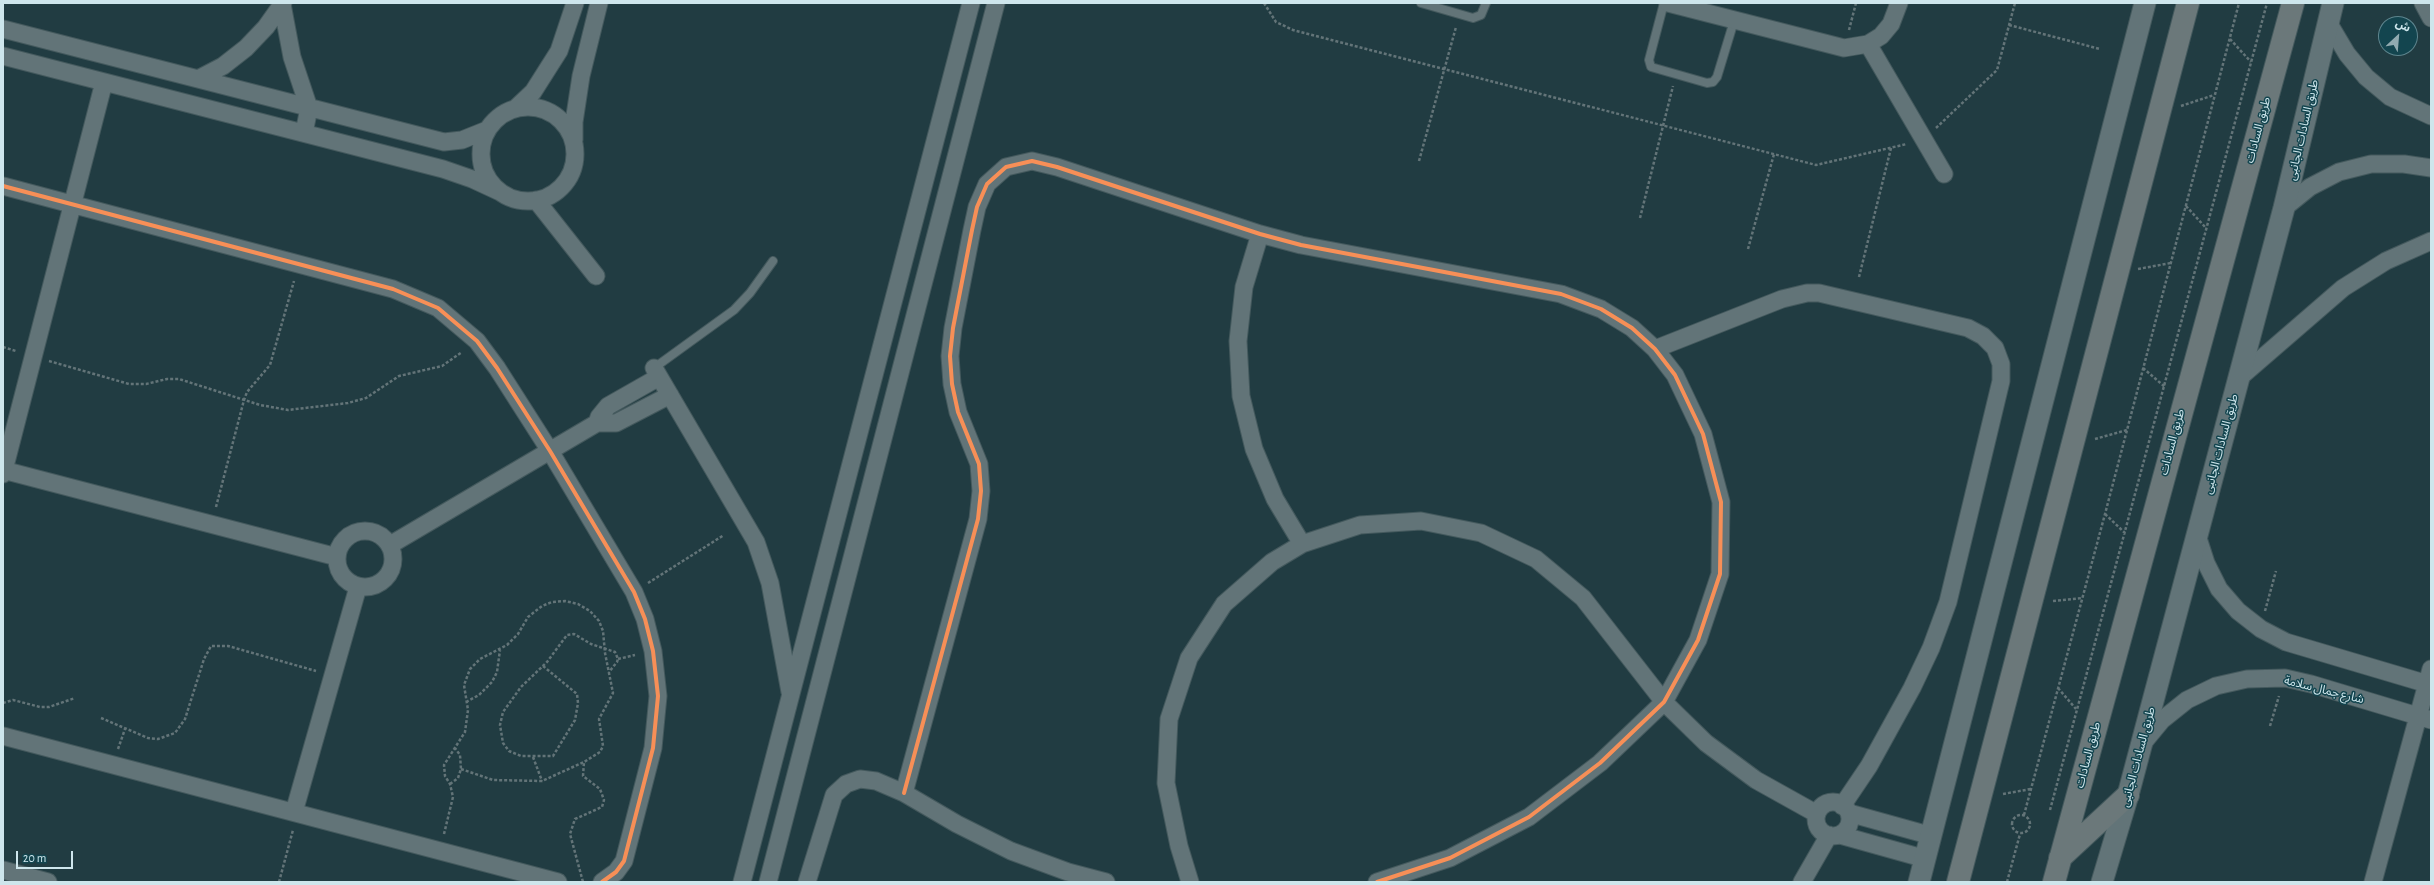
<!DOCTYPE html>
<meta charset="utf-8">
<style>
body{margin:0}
#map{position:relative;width:2434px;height:885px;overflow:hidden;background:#213c42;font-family:"Alegreya Sans","Noto Sans Arabic",sans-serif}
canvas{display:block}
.frame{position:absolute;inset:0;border:4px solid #cee6ec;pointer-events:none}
.north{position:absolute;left:2378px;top:16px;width:40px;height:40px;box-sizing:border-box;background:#13454f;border:1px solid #5e858e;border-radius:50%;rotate:26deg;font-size:11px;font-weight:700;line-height:16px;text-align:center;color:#cee6ec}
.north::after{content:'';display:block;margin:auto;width:14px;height:18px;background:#91aab0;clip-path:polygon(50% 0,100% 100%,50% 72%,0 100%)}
.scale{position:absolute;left:16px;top:851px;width:57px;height:18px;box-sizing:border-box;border:2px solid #cee6ec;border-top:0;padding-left:5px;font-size:12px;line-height:14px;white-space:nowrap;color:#cee6ec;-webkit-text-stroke:3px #13454f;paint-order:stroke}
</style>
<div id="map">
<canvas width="2434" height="885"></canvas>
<div class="frame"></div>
<div class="north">ش</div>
<div class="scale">20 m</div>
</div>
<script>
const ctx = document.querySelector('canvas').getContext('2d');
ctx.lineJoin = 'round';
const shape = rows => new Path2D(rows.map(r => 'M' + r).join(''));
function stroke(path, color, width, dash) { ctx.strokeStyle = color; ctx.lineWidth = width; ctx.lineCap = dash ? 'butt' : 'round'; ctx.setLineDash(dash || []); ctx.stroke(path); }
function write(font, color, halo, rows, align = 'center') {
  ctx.font = font + ' "Alegreya Sans","Noto Sans Arabic",sans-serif'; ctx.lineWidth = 3; ctx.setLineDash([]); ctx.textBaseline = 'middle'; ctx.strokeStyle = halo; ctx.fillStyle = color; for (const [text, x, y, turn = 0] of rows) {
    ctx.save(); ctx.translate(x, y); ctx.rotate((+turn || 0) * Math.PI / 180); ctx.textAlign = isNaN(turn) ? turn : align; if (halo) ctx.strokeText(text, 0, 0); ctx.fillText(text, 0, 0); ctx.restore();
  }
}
const service = shape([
 [1421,3,1473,18,1481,15,1486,3],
 [1664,3,1649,60,1651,67,1707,83,1713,82,1717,77,1734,21],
 [654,368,734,310,750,293,773,261]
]);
const minor = shape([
 [1668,3,1844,48,1868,44,1881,36,1891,24,1899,3],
 [2423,3,2431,18],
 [282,4,292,57,309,108,304,133],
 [2328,22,2347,54,2366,77,2390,97,2431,116],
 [3,29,444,142,462,140,487,130],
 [1868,44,1944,174],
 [3,56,443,169,472,179,500,192],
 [198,79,223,66,246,48,266,27,283,3],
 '481 154a47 47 0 1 1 94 0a47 47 0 1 1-94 0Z',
 [516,108,533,92,559,51,575,3],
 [574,140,574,122,581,76,599,3],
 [3,186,393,289,438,308,477,341,497,368,550,451,634,592,645,619,653,651,658,696,653,748,624,861,616,872,602,882],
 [536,200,596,276],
 [2284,208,2310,187,2339,172,2371,164,2404,164,2431,168],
 [1260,234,1244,287,1238,341,1241,396,1254,449,1275,499,1302,544],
 [1655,349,1782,299,1807,293,1819,293,1968,328,1983,336,1995,348,2001,364,2001,381,1948,602,1931,648,1912,688,1869,766,1842,806],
 [654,368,756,542,770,583,790,692],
 [2239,378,2343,288,2386,261,2431,241],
 [597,423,616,423,670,395],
 [3,470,337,557],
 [3,474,104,82],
 '337 559a28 28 0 1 1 56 0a28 28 0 1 1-56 0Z',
 [2197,535,2206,563,2219,589,2238,611,2261,629,2286,642,2431,685],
 [390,545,597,423,599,417,608,406,659,377],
 [3,736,558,882],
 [2143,743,2162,720,2187,700,2216,686,2247,679,2285,678,2311,684,2431,720],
 [904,793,978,519,981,491,979,464,958,412,952,384,950,356,953,328,972,230,977,207,987,184,1006,167,1032,161,1057,167,1260,234,1301,245,1561,294,1601,309,1632,328,1655,349,1675,375,1703,434,1721,502,1720,574,1698,640,1664,702,1600,763,1529,817,1450,858,1377,882],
 '1816 819a17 17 0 1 1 34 0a17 17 0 1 1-34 0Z',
 [294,812,358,587],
 [1849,813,1932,836],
 [1840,835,1926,859],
 [3,870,48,882],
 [742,882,971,3],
 [768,882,996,3],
 [807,882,834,795,846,784,860,779,876,781,904,793,957,824,1011,851,1068,872,1106,882],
 [1190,882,1179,846,1166,783,1169,719,1189,658,1224,604,1272,562,1302,544,1360,525,1421,521,1481,533,1536,559,1583,598,1664,702,1706,743,1756,780,1817,814],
 [1802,882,1829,835],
 [2373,882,2431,669]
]);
const tertiary = shape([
 [1919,882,2145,3],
 [2102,882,2128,795,2284,208,2333,3]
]);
const secondary = shape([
 [2060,858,2128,795],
 [1958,882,2188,3],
 [2054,882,2293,3]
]);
stroke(service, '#44595d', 10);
stroke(minor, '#44595d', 19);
stroke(tertiary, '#44595d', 23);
stroke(secondary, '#44595d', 24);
stroke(shape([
 [1264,3,1276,22,1293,30,1816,165,1907,144],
 [2009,25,2100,49],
 [1849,30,1856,3],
 [2230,39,2251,62],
 [2181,106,2214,95],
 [1936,128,1997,70,2015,3],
 [1419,161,1456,27],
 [2186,206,2206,228],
 [1640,218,1673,86],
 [1748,249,1774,154],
 [2138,269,2171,263],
 [1859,277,1891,148],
 [3,347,16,351],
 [49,361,129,384,146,384,167,379,179,379,260,405,288,410,348,403,366,398,399,376,442,366,462,352],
 [2143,368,2165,387],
 [2095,439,2127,430],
 [216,507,244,400,247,392,270,365,294,281],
 [2105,514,2125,533],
 [648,583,724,535],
 [2053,601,2082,598],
 [2265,611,2276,571],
 [618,659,635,655],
 [543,666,577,694,578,703,575,720,553,756,521,756,509,751,503,743,500,725,503,712,521,687,547,662,567,635,574,634,591,644,615,652,618,659,617,662,609,672],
 [2058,688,2076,709],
 [466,702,479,695,492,682,497,672,500,650],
 [3,703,13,700,40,707,49,707,75,698],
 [101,718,148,738,158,739,175,733,185,719,204,659,211,646,228,646,316,671],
 [2270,726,2279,696],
 [118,749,125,729],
 [533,757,542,781],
 [461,769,493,780,542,781,584,762],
 [450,784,458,778,461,769,460,755,455,748],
 [2003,794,2031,789],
 [2050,810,2267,3],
 [2024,815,2105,514,2239,3],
 '2012 824a9 9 0 1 1 18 0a9 9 0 1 1-18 0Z',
 [444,834,453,797,450,784,445,776,444,765,465,732,468,710,464,685,470,669,480,659,507,645,518,634,528,617,542,606,552,602,565,601,578,604,590,611,599,621,603,631,605,653,613,693,599,719,603,746,600,752,584,762,583,776,600,789,604,800,602,807,575,819,570,834,583,882],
 [279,882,293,830],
 [2007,882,2020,834]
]), '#637478', 2.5, [3, 2]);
stroke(service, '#627478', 8);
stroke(minor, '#627478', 17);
stroke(tertiary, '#627478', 21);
stroke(secondary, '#6b787a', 22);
stroke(shape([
 [3,186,393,289,438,308,477,341,497,368,550,451,634,592,645,619,653,651,658,696,653,748,624,861,616,872,602,882],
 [904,793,978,519,981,491,979,464,958,412,952,384,950,356,953,328,972,230,977,207,987,184,1006,167,1032,161,1057,167,1260,234,1301,245,1561,294,1601,309,1632,328,1655,349,1675,375,1703,434,1721,502,1720,574,1698,640,1664,702,1600,763,1529,817,1450,858,1377,882]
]), '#f78f57', 4);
write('12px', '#cee6ec', '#13454f', [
 ["طريق السادات",2258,130,-75],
 ["طريق السادات الجانبى",2303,130,-77],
 ["طريق السادات",2172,442,-75],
 ["طريق السادات الجانبى",2221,444,-75],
 ["شارع جمال سلامة",2324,690,14],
 ["طريق السادات",2088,755,-75],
 ["طريق السادات الجانبى",2138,757,-75]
]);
</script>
